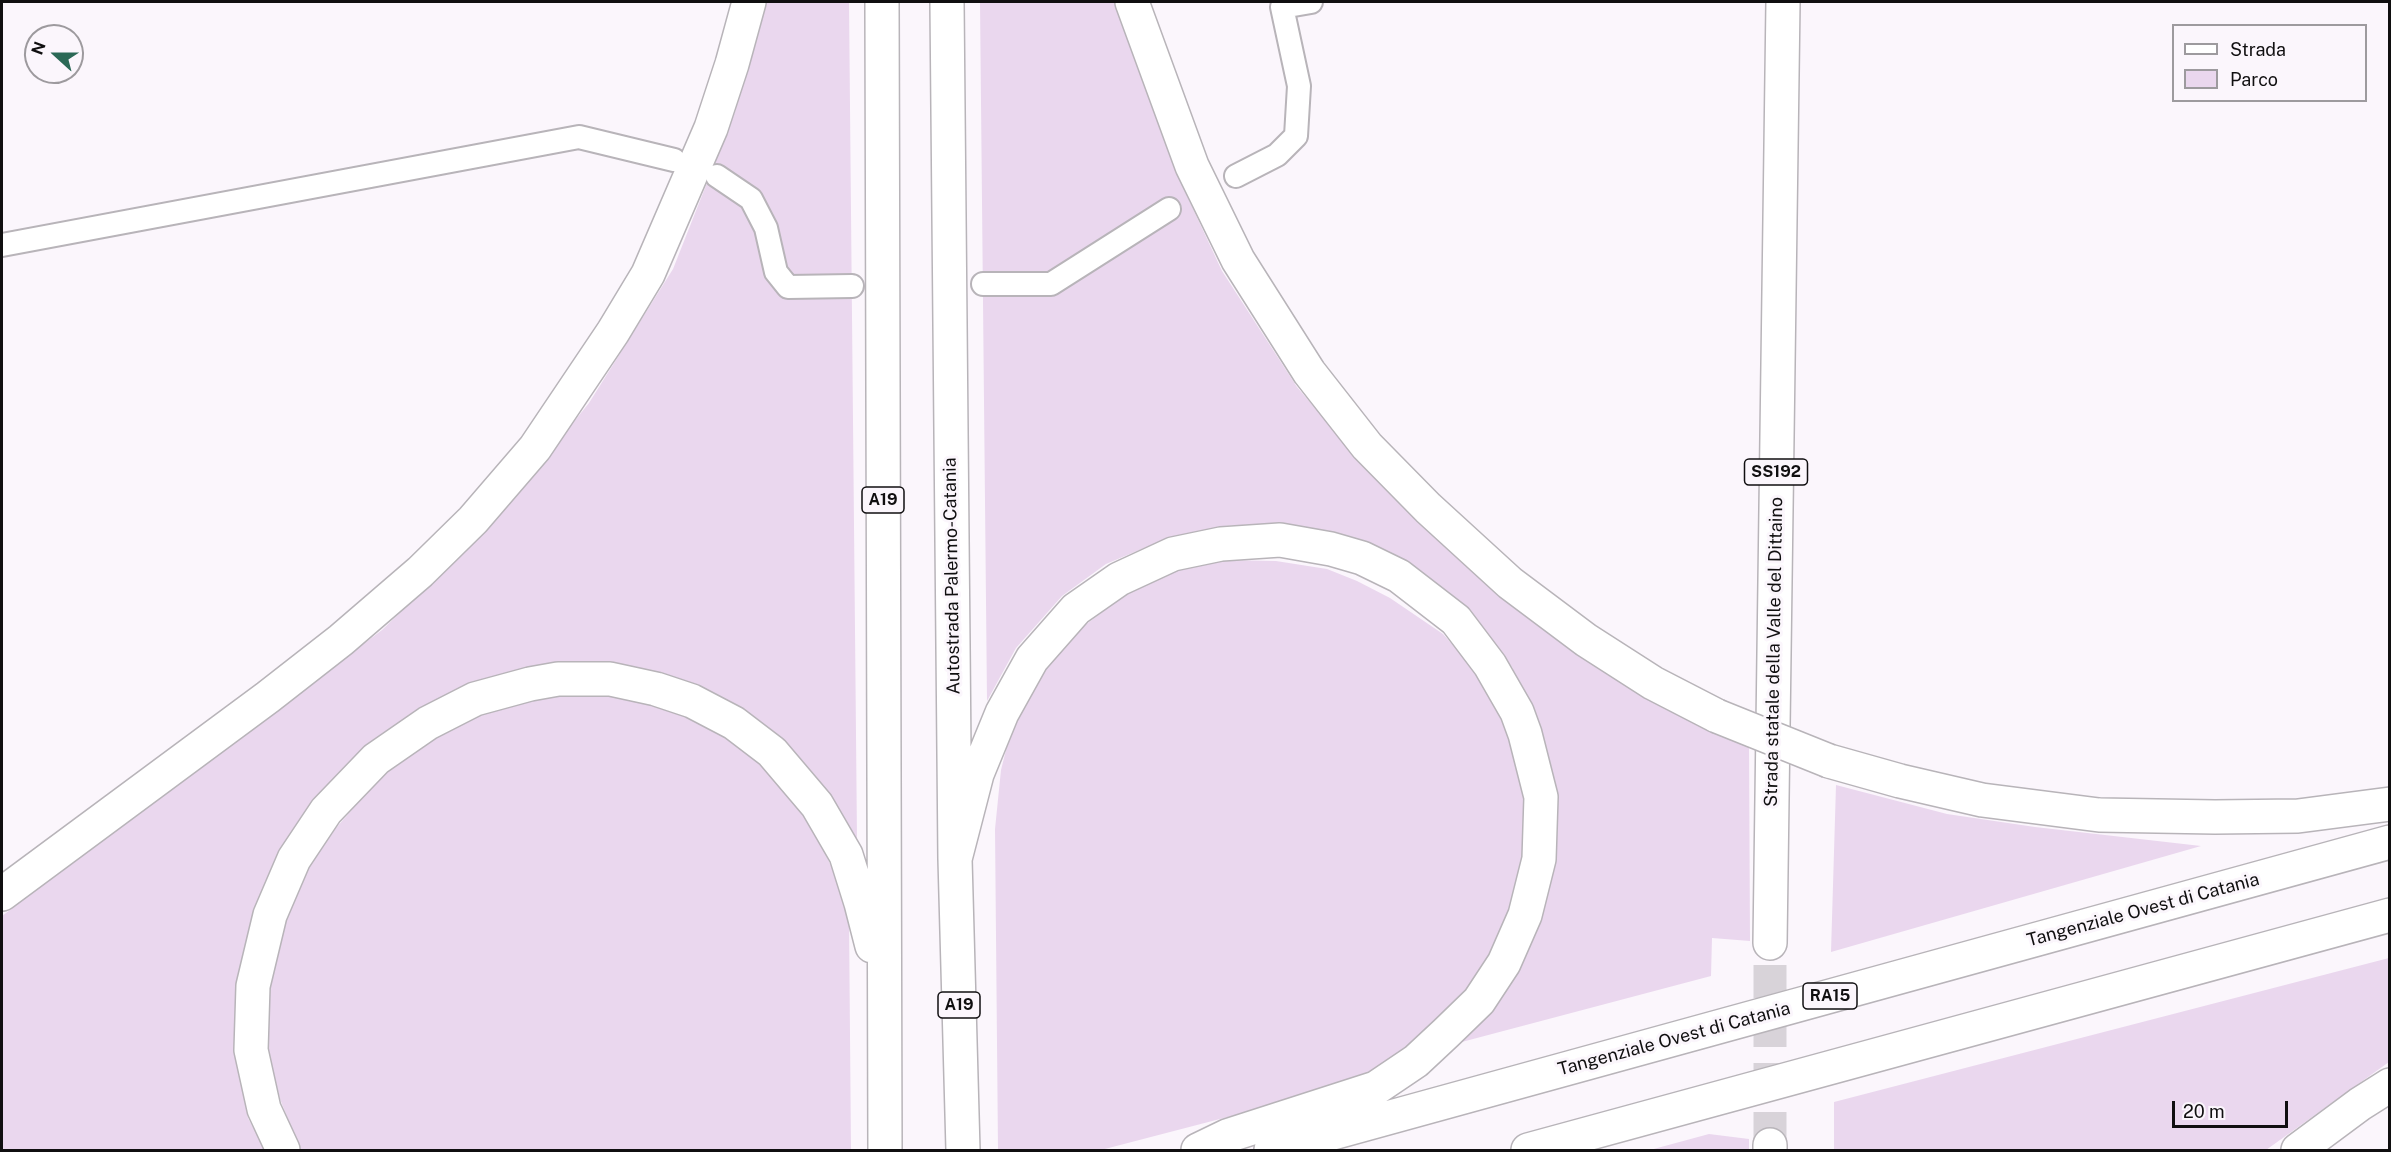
<!DOCTYPE html>
<style>
body{margin:0}
#map{position:relative;width:2391px;height:1152px;overflow:hidden;background:#fbf6fc;font-family:"Public Sans",sans-serif}
canvas{display:block}
.frame{position:absolute;inset:0;border:3px solid #100f10;pointer-events:none}
.legend{position:absolute;left:2172px;top:24px;width:195px;height:78px;box-sizing:border-box;background:#fbf6fc;border:2px solid #9d9a9e;margin:0;padding:8px 10px;list-style:none;font-size:18px;color:#100f10}
.legend li{display:flex;align-items:center;gap:12px;height:30px}
.legend b{width:30px;border:2px solid #9d9a9e}
.north{position:absolute;left:24px;top:24px;width:60px;height:60px;box-sizing:border-box;background:#fbf6fc;border:2px solid #9d9a9e;border-radius:50%;rotate:291deg;font-size:16px;font-weight:700;line-height:24px;text-align:center;color:#100f10}
.north::after{content:'';display:block;margin:auto;width:21px;height:27px;background:#2b6956;clip-path:polygon(50% 0,100% 100%,50% 72%,0 100%)}
.scale{position:absolute;left:2172px;top:1101px;width:116px;height:27px;box-sizing:border-box;border:3px solid #100f10;border-top:0;padding-left:8px;font-size:18px;line-height:21px;white-space:nowrap;color:#100f10;-webkit-text-stroke:4px #fbf6fc;paint-order:stroke}
</style>
<div id="map">
<canvas width="2391" height="1152"></canvas>
<div class="frame"></div>
<ul class="legend">
<li><b style="height:8px;background:#fff"></b>Strada</li>
<li><b style="height:16px;background:#ead7ee"></b>Parco</li>
</ul>
<div class="north">N</div>
<div class="scale">20 m</div>
</div>
<script>
const ctx = document.querySelector('canvas').getContext('2d');
ctx.lineJoin = 'round';
function fill(path, color) { ctx.fillStyle = color; ctx.fill(path, 'evenodd'); }
const shape = rows => new Path2D(rows.map(r => 'M' + r).join(''));
function stroke(path, color, width, dash) { ctx.strokeStyle = color; ctx.lineWidth = width; ctx.lineCap = dash ? 'butt' : 'round'; ctx.setLineDash(dash || []); ctx.stroke(path); }
function write(font, color, halo, rows, align = 'center') {
  ctx.font = font + ' "Public Sans",sans-serif'; ctx.lineWidth = 6; ctx.setLineDash([]); ctx.textBaseline = 'middle'; ctx.strokeStyle = halo; ctx.fillStyle = color; for (const [text, x, y, turn = 0] of rows) {
    ctx.save(); ctx.translate(x, y); ctx.rotate((+turn || 0) * Math.PI / 180); ctx.textAlign = isNaN(turn) ? turn : align; if (halo) ctx.strokeText(text, 0, 0); ctx.fillText(text, 0, 0); ctx.restore();
  }
}
fill(shape([
 [763,2,849,2,857,839,803,761,767,728,613,664,569,661,514,671,426,707,370,743,317,795,284,843,255,907,236,986,235,1053,248,1118,265,1150,2,1150,2,916,382,630,488,528,589,403,673,269,735,112],
 [980,2,1115,2,1174,168,1222,271,1297,387,1376,479,1491,586,1749,745,1750,941,1712,938,1711,976,1458,1043,1518,970,1541,741,1512,667,1459,605,1337,535,1284,523,1223,526,1163,540,1106,564,1062,596,1016,648,987,701],
 [1225,560,1276,561,1327,569,1357,581,1390,598,1443,634,1469,663,1494,697,1515,749,1524,800,1523,858,1511,911,1491,956,1465,992,1409,1048,1374,1072,1335,1089,1101,1150,998,1150,995,829,1001,770,1014,718,1040,674,1080,629,1122,597,1178,569],
 [606,694,654,703,687,714,726,736,776,776,808,818,834,872,849,920,851,1150,302,1150,298,1145,280,1099,267,1046,269,986,285,923,304,875,336,828,382,775,430,738,492,708,546,696],
 [1836,785,1947,814,2035,827,2201,846,1831,952],
 [2389,958,2389,1062,2266,1150,1834,1150,1834,1102],
 [1709,1134,1749,1139,1749,1150,1650,1150]
]), '#ead7ee');
stroke(shape([
 [1770,1145,1770,943]
]), '#d8d3d9', 33, [33, 16]);
const lane = shape([
 [717,176,751,199,766,228,776,272,788,287,852,286],
 [1236,176,1277,155,1296,136,1299,86,1282,7,1311,2],
 [2,245,579,137,674,160],
 [983,284,1051,284,1169,209]
]);
const primary = shape([
 [1770,943,1783,2],
 [1770,1150,1770,1145]
]);
const highway = shape([
 [882,2,885,1150],
 [947,2,955,859,963,1150],
 [1132,2,1192,166,1238,260,1309,372,1367,446,1428,508,1510,583,1586,640,1653,683,1717,716],
 [1829,761,1900,781,1982,800,2099,815,2215,817,2298,816,2390,804],
 [955,859,977,774,1002,713,1032,659,1076,609,1119,579,1173,554,1221,544,1280,540,1331,549,1362,558,1399,576,1456,620,1490,665,1517,712,1525,734,1541,797,1539,859,1525,915,1504,963,1479,1001,1446,1033,1416,1061,1376,1088,1227,1136,1198,1150],
 [2,894,268,697,341,640,420,572,473,520,535,448,613,332,648,274,711,128,732,64,749,2],
 [283,1150,264,1109,251,1050,253,986,270,915,294,859,326,811,376,759,428,723,475,699,530,684,558,679,610,679,656,689,692,701,734,723,772,752,817,805,846,855,861,903,872,946],
 [1271,1150,2390,842],
 [1528,1150,2390,915],
 [2298,1150,2360,1104,2390,1085]
]);
stroke(lane, '#b8b4b9', 26);
stroke(primary, '#b8b4b9', 36);
stroke(highway, '#b8b4b9', 36);
stroke(lane, '#fff', 22);
stroke(primary, '#fff', 33);
stroke(highway, '#fff', 33);
const highwayBridge = shape([
 [1717,716,1829,761]
]);
stroke(highwayBridge, '#b8b4b9', 36, []);
stroke(highwayBridge, '#fff', 33);
for (const [x, y, w] of [
 [1776,472,63],
 [883,500,42],
 [1830,996,54],
 [959,1005,42]
]) { const box = new Path2D(); box.roundRect(x - w / 2, y - 13, w, 26, 4.5); ctx.fillStyle = '#fbf6fc'; ctx.fill(box); stroke(box, '#100f10', 1.5); }
write('bold 16px', '#100f10', null, [
 ["SS192",1776,472],
 ["A19",883,500],
 ["RA15",1830,996],
 ["A19",959,1005]
]);
write('18px', '#100f10', '#fbf6fc', [
 ["Autostrada Palermo-Catania",952,576,-91],
 ["Strada statale della Valle del Dittaino",1774,652,-89],
 ["Tangenziale Ovest di Catania",2143,910,-15],
 ["Tangenziale Ovest di Catania",1674,1039,-15]
]);
</script>
